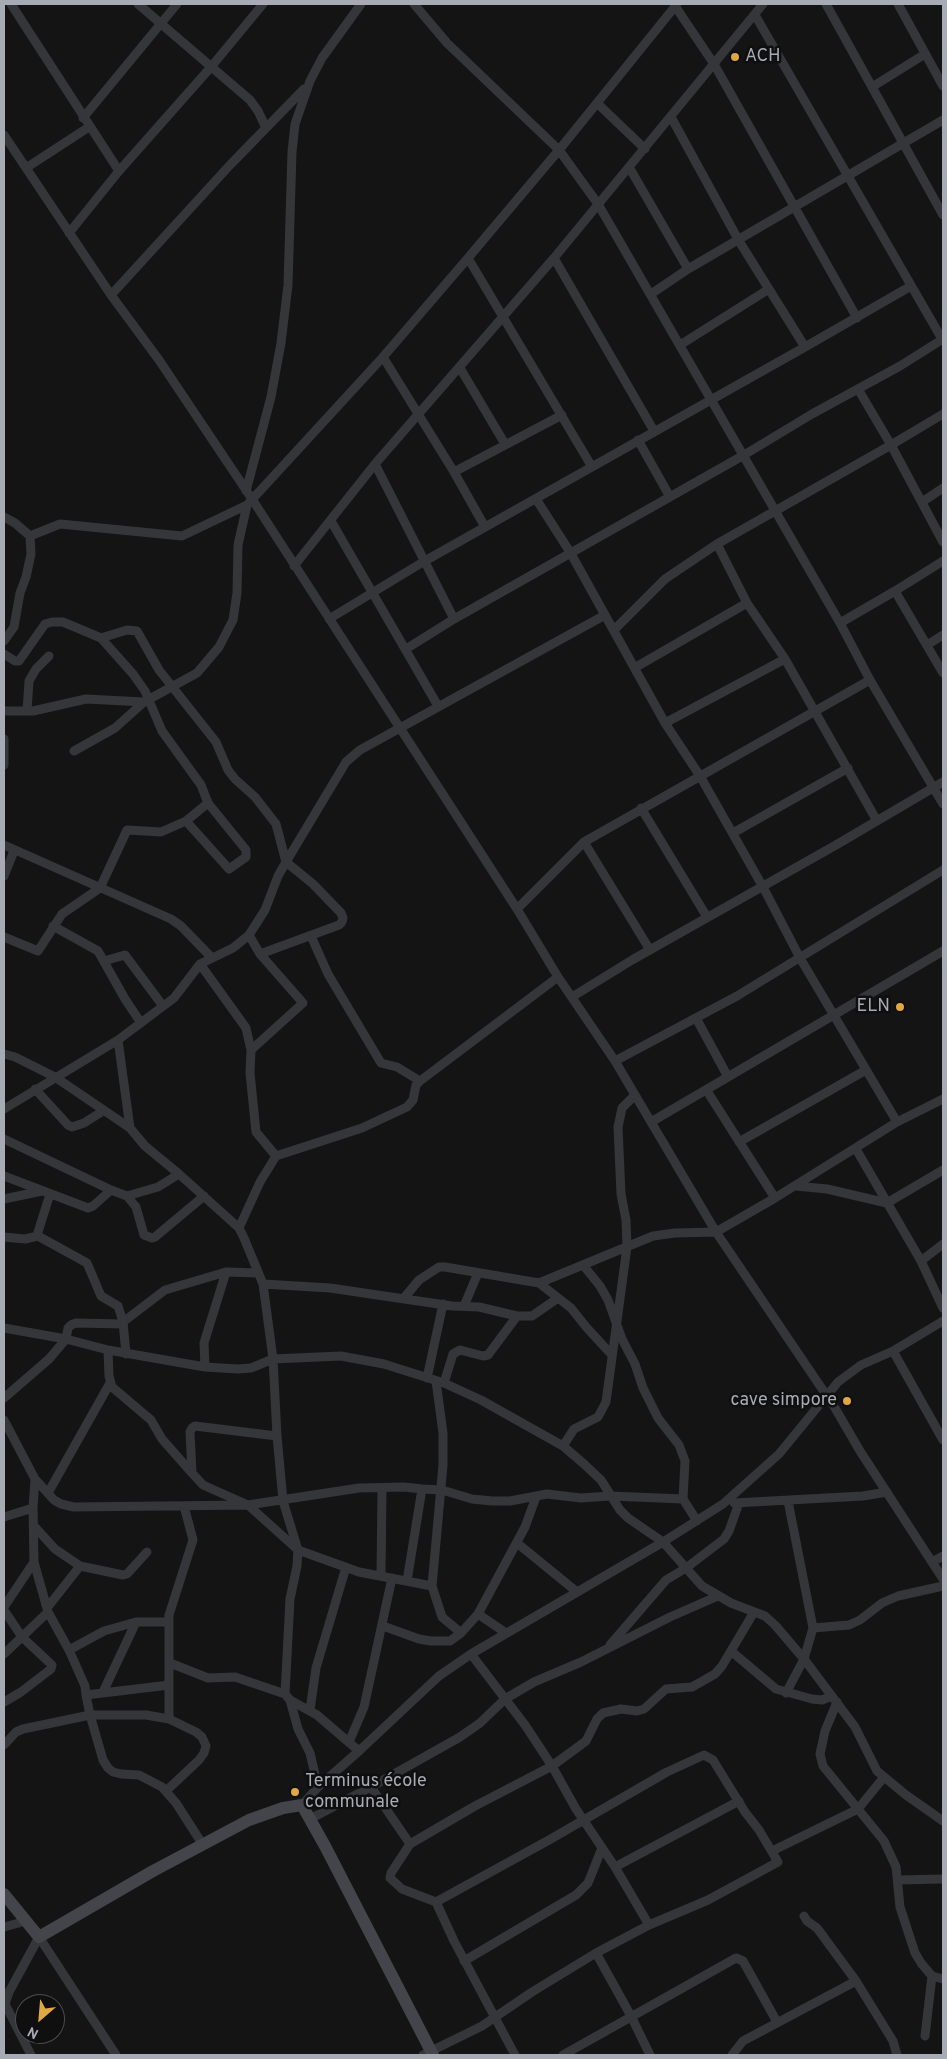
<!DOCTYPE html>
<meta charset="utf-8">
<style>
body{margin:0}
#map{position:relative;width:947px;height:2059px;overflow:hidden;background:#141415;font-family:Overpass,sans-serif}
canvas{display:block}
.frame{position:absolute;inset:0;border:5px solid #a7abb4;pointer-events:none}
.north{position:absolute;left:15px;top:1994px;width:50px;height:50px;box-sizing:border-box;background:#0f0f10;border:1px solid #4c4d52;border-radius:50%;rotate:207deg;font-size:14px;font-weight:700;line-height:20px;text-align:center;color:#a7abb4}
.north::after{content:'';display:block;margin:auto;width:18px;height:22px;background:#dfa842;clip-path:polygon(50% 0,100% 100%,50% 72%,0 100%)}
</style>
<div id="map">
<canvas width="947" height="2059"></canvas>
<div class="frame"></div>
<div class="north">N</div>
</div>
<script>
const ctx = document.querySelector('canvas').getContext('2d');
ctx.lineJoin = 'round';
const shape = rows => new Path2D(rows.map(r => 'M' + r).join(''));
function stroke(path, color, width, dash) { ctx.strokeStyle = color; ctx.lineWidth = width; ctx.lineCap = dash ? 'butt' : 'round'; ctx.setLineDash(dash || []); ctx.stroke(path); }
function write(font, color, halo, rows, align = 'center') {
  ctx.font = font + ' Overpass,sans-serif'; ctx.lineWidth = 5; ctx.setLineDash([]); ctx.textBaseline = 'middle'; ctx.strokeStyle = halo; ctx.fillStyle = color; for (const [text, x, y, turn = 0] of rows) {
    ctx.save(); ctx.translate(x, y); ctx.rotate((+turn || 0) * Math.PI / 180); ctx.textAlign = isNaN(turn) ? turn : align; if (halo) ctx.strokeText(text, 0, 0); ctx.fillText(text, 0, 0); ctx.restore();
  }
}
stroke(shape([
 [11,4,119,171],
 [138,4,250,100,258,111,266,128],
 [414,4,447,43,559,150,598,204,840,623,870,680,943,804],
 [826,4,943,215],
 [898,4,943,86],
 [675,6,714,64,857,318],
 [755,15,942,339],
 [872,87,925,54],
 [597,103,645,149],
 [671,117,739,241,805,347],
 [83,118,177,4],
 [4,135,111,295,159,360,252,499,517,909,558,977,615,1061,716,1232,835,1408,860,1451,943,1579],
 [629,167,688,269],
 [26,168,89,127],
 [69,233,119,171,211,67,263,4],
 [468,258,592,467],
 [554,258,654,431],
 [651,294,688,269,943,120],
 [111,295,230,165,304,89],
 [680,345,769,289],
 [383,357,454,472,485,527],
 [460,368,505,444],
 [858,389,891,445,943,542],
 [638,440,670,497],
 [375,464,454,619],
 [454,472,562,415],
 [246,491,271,397,281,343,288,285,292,152,295,124,310,81,322,58,361,4],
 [536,499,570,552,665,723,700,776,763,887,800,958,897,1122],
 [922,502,943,488],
 [4,517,15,523,30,536,31,554,26,577,20,593,14,627,4,641],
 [331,521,438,706],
 [30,536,60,524,182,536,247,505,383,357,468,258,559,150,677,4],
 [717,544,747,603,785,659,877,821],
 [294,566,375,464,554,258,763,4],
 [895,591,943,673],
 [329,619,423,562,805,347,911,286],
 [840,623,895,591,943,561],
 [614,630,665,579,717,544,891,445,943,414],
 [927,645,943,635],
 [406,649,454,619,744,455,812,414,900,366,943,339],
 [4,654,15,661,19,661,45,624,52,622,63,622,101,638,133,674,145,691,162,731,201,785,208,803,246,850,246,857,229,869,186,821,208,803],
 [636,667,747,603],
 [4,711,33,711,86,699,144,702,197,673,219,647,233,620,237,593,238,545,247,505],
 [27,711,29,681,36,669,49,656],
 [665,723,785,659],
 [4,739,4,765],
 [74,751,115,728,144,702],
 [641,808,707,917],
 [733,833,848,768],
 [584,842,650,950],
 [4,845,171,919,181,926,212,958],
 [4,876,14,851],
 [517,909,584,842,870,680],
 [53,926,98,951,125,999,141,1023],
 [311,936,328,974,381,1063,397,1067,420,1081],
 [4,937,38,951,62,914,100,888,127,830,161,832,186,821],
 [260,954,339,925,342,922,343,918,341,913,313,884,286,862,346,762,360,750,605,615],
 [104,961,125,955,163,1006],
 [200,964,246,1028,251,1050],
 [572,997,632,960,836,845,943,782],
 [696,1018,728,1077],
 [118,1040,130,1128],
 [4,1054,15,1057,55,1077,130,1128,145,1146,179,1174,239,1228,244,1238,263,1284,273,1359,277,1436,283,1501,298,1550,297,1566,290,1599,285,1694,290,1700,298,1729,310,1753,318,1787],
 [615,1061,737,996,943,870],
 [35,1089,68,1125,72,1127,84,1123,103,1111],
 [707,1091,775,1198],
 [4,1109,118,1040,174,998,200,964,233,948,249,935,265,910,278,876,286,862,276,824,255,797,235,779,228,770,216,742,159,670,137,631,127,630,101,638],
 [651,1122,943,951],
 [4,1139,111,1190],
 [739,1142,866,1070],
 [856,1149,921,1261,943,1308],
 [276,1156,362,1128,407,1107,413,1100,416,1085,420,1081,558,977],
 [4,1176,88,1208,93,1206,111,1190,127,1196,136,1207,144,1235,152,1238,155,1237,204,1196],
 [796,1186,827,1189,887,1203,943,1170],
 [50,1194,38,1232,38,1236,87,1263,101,1296,118,1306,123,1322],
 [127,1196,158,1187,179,1174],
 [4,1199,42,1191],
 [239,1228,260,1182,276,1156,256,1132,250,1073,251,1050,303,1003,260,954,249,935],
 [4,1237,25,1239,38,1236],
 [921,1261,943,1244],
 [583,1265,600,1286,608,1300,622,1339,635,1364,643,1388,658,1418,679,1445,685,1461,683,1499,697,1521],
 [539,1283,571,1308,587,1328,611,1354],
 [263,1284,330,1288,452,1306,479,1307,517,1316,532,1316,558,1298],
 [404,1298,419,1280,439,1267,445,1267,539,1283,653,1236,675,1233,716,1232,775,1198,897,1122,943,1099],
 [464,1306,478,1273],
 [4,1328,66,1339,108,1350,205,1367,238,1369,251,1368,273,1359,341,1356,384,1364,444,1383,481,1400,563,1446,584,1464,601,1480,620,1510,628,1518,663,1542,702,1586,731,1603,765,1616,775,1625,804,1659,855,1727,877,1771,906,1795,943,1821],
 [108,1350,109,1376,112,1387,151,1420,162,1439,192,1473],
 [893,1351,943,1440],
 [126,1354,123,1322,165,1290,226,1272,258,1273],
 [205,1367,204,1343,226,1272],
 [427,1378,443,1304],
 [436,1381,443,1433,443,1465,432,1586,442,1617,461,1633,478,1614,525,1527,536,1497],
 [444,1383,453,1354,460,1350,483,1356,488,1355,517,1316],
 [4,1398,49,1359,66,1339,68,1328,71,1325,76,1323,123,1324],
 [4,1420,35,1479,54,1500,61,1504,74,1507,248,1505,359,1488,404,1487,422,1489],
 [277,1436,195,1426,192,1428,190,1432,192,1473,203,1485,248,1505,298,1550,359,1572,432,1586],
 [563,1446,574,1429,598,1417,606,1402,627,1247,626,1220,621,1194,618,1127,622,1108,635,1095],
 [48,1493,110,1383],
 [734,1503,863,1496,887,1492],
 [4,1517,33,1508],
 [34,1526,55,1549,80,1566,123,1575,127,1574,147,1552],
 [517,1543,577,1592],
 [932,1562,943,1556],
 [381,1576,382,1488],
 [407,1581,422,1489,442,1490,472,1499,492,1501,510,1501,547,1494,581,1498,610,1496,683,1499],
 [4,1607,34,1562],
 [47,1608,80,1566],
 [4,1610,22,1637,52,1665,51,1669,21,1692,4,1702],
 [48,1612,69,1650,85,1686,86,1695],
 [478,1614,506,1633],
 [383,1626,419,1639,431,1641,450,1641,461,1633],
 [813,1628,849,1625,860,1620,882,1603,898,1596,943,1586],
 [610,1645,666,1580,686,1568,724,1539,729,1531,739,1503],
 [69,1650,104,1631,136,1622,169,1622],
 [731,1651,776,1689,812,1699,822,1700,832,1696],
 [4,1654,48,1612,34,1562,33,1508,35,1479],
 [170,1663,208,1678,235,1677,285,1694],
 [169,1685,86,1695,90,1715,146,1715,169,1719,169,1615,193,1540,184,1506],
 [103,1692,136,1622],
 [786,1693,804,1659,813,1628,788,1501],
 [290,1700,317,1715,359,1751],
 [837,1702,825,1731,820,1754,823,1766,884,1841,896,1867,900,1907,915,1953,921,1963,932,1976,943,1979],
 [310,1710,316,1668,346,1567],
 [349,1742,364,1707,392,1578],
 [4,1745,16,1732,23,1729,90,1715,103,1760,108,1768,113,1772,121,1774,139,1775,162,1787,176,1803,203,1845],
 [371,1787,410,1844,475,1806,552,1766,586,1741,597,1719,603,1713,621,1709,637,1711,644,1709,666,1689,692,1687,715,1674,722,1666,754,1612],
 [166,1791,199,1760,204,1753,206,1746,202,1737,196,1732,169,1719],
 [302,1805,318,1787,359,1751,439,1676,471,1654,663,1542,723,1504,779,1454,838,1382,861,1365,893,1351,943,1321],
 [310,1819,371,1787,460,1737,480,1723,505,1699,534,1682,581,1662,670,1617,718,1596],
 [410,1844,391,1873,390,1878,402,1889,436,1902,549,1840,667,1772,704,1755,713,1760,745,1812,759,1830,778,1862,708,1900,649,1925],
 [772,1851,858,1809,884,1777],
 [615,1867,739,1801],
 [898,1880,943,1879],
 [436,1902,454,1941,515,2055],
 [804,1916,807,1921,817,1928,856,1981,893,2041,897,2055],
 [4,1927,26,1921],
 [596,1953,631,2016,650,2055],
 [464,1961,576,1895,588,1883,602,1848],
 [925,2036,932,1976],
 [31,2055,5,2004,9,1992,39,1937,116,2055],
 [423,2055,482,2026,532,1992,596,1953,649,1925,615,1867,576,1809,552,1766,525,1725,471,1654],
 [563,2055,736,1958,743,1961,777,2022],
 [732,2055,743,2041,856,1981]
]), '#35363a', 9);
stroke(shape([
 [4,1894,39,1937,153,1871,249,1820,283,1808,302,1805,325,1846,433,2055]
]), '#43454a', 12);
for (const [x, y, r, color] of [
 [735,57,5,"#dfa842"],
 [900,1007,5,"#dfa842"],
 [847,1401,5,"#dfa842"],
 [295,1792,5,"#dfa842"]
]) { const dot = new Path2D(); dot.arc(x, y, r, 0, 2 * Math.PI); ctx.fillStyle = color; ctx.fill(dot); stroke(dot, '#0f0f10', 2); }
write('18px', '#a7abb4', '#0f0f10', [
 ["ACH",745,57],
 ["ELN",890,1007,"right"],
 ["cave simpore",837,1401,"right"],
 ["Terminus école",305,1782],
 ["communale",305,1803]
], 'left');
</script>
